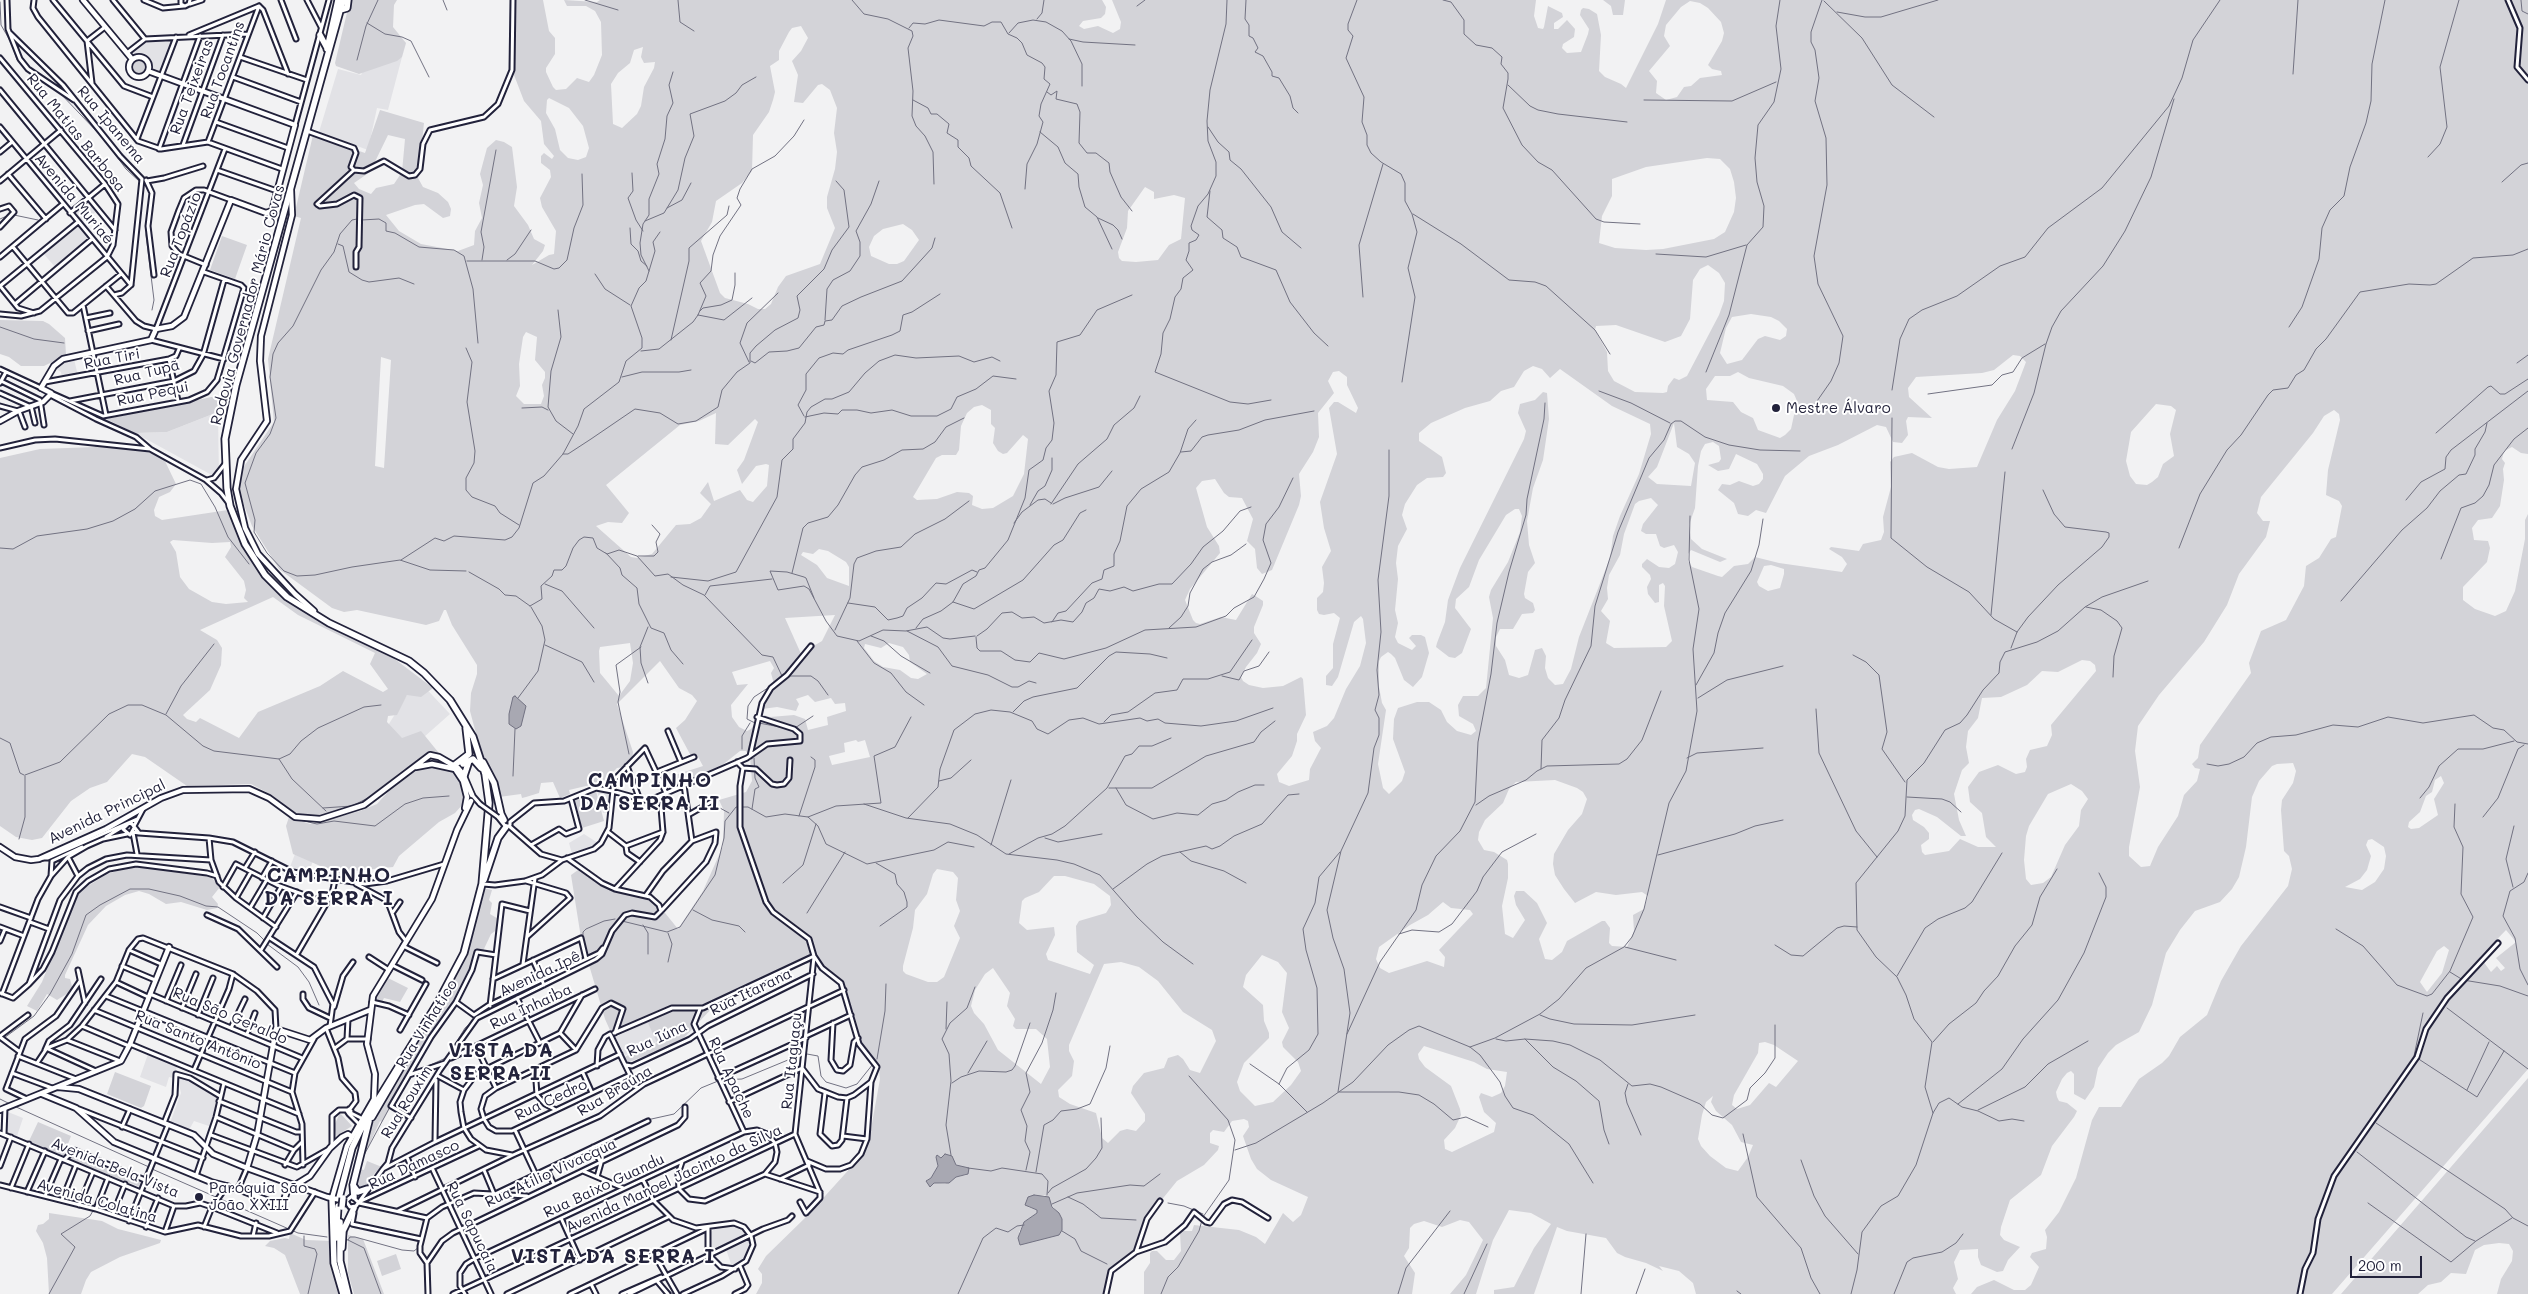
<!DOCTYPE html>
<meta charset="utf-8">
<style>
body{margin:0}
#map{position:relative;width:2528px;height:1294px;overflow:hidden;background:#f2f2f3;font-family:Mali,sans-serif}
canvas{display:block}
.scale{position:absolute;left:2350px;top:1256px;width:72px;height:22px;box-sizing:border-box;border:2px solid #22223b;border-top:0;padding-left:6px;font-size:15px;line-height:18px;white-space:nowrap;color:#22223b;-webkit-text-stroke:4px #fff;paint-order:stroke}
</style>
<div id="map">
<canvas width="2528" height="1294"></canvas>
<div class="scale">200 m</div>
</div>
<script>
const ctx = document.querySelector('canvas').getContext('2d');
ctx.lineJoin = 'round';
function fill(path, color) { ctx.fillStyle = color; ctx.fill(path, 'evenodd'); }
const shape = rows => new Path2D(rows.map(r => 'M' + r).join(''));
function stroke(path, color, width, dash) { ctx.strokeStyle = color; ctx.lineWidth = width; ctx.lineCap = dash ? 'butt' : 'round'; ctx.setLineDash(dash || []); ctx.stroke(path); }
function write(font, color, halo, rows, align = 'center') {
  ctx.font = font + ' Mali,sans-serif'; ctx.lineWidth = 4; ctx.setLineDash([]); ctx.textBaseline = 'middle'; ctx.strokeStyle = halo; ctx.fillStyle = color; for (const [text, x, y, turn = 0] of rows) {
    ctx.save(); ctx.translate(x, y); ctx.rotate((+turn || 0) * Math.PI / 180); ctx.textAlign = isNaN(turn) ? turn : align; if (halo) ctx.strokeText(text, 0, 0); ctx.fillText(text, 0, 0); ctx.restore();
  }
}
fill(shape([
 [172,39,160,71,150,68,148,59,140,54,133,56,130,53,146,40],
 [402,57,388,110,377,108,368,150,319,132,338,69,361,75,365,67],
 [88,201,97,211,82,223,74,212],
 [77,225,89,239,55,267,43,253],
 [74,359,78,376,62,378,61,372,56,369,65,361],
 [218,412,219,479,135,433,167,432],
 [417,679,450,714,424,737,405,741,387,727],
 [599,790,610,793,608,812,603,813,597,791],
 [584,834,598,843,572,854,569,843],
 [295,854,313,861,308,874,290,867],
 [648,1022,657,1042,624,1056,615,1037],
 [148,1054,178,1064,173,1078,169,1077,166,1087,140,1077],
 [180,1076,189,1079,220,1097,212,1127,194,1121,189,1130,174,1122,170,1123,181,1093,178,1080],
 [8,1112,23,1118,17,1136,4,1131],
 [720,1224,738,1226,747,1235,710,1252,710,1233],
 [749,1238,750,1249,746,1259,732,1267,726,1249]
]), '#e2e2e6');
fill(shape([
 [350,0,397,0,394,5,393,27,406,43,402,57,397,61,359,74,336,66,335,63],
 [514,0,543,0,549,31,555,38,555,54,546,68,546,72,553,87,556,90,566,89,577,78,589,82,594,75,602,55,601,22,595,11,586,6,567,6,564,0,597,2,600,0,1102,0,1106,7,1105,14,1101,18,1083,21,1079,26,1084,29,1098,26,1113,33,1120,29,1121,22,1112,0,1536,0,1534,16,1538,28,1543,29,1544,27,1548,6,1562,13,1563,17,1554,23,1554,29,1558,29,1567,20,1575,29,1574,37,1563,44,1562,48,1567,53,1581,52,1588,34,1589,29,1580,15,1581,10,1583,8,1589,9,1597,14,1601,35,1599,71,1605,77,1621,84,1626,88,1658,24,1666,0,2528,0,2528,454,2521,453,2512,447,2504,451,2502,459,2505,463,2503,469,2504,480,2500,506,2492,518,2478,520,2472,528,2474,540,2488,541,2490,548,2487,562,2463,587,2463,600,2475,609,2495,616,2506,611,2515,591,2525,539,2525,520,2528,514,2528,1069,2332,1294,1971,1294,1977,1287,1994,1280,2014,1290,2025,1290,2031,1285,2039,1267,2030,1257,2032,1253,2046,1249,2047,1237,2045,1230,2059,1212,2076,1178,2092,1120,2099,1107,2121,1107,2139,1079,2162,1063,2169,1056,2180,1037,2207,1015,2221,981,2241,946,2288,886,2292,869,2289,856,2284,851,2281,810,2282,800,2293,783,2296,771,2293,763,2277,764,2272,766,2259,781,2252,797,2246,847,2239,877,2232,889,2220,902,2195,911,2180,930,2166,953,2152,1005,2139,1032,2116,1045,2108,1053,2098,1068,2094,1087,2085,1100,2074,1094,2074,1074,2071,1071,2067,1073,2062,1079,2056,1092,2057,1097,2059,1101,2067,1103,2077,1111,2074,1117,2052,1146,2041,1175,2010,1200,2001,1227,2000,1235,2004,1240,2020,1247,2008,1260,2003,1271,1997,1272,1981,1265,1978,1257,1978,1249,1960,1250,1954,1262,1958,1279,1953,1288,1956,1294,1696,1294,1693,1283,1679,1271,1659,1266,1663,1271,1646,1263,1625,1257,1617,1253,1606,1238,1567,1231,1557,1227,1534,1294,1494,1294,1494,1290,1514,1287,1534,1248,1551,1224,1531,1213,1509,1210,1493,1240,1476,1294,1450,1294,1466,1275,1483,1240,1469,1222,1460,1220,1442,1227,1424,1221,1414,1224,1410,1228,1409,1248,1404,1256,1415,1273,1412,1294,1144,1294,1144,1272,1150,1263,1150,1253,1152,1251,1157,1251,1166,1260,1174,1260,1181,1251,1180,1233,1183,1231,1192,1231,1194,1225,1239,1230,1256,1237,1265,1244,1283,1213,1293,1222,1301,1215,1308,1197,1271,1180,1257,1169,1251,1159,1243,1136,1249,1127,1248,1121,1244,1119,1232,1121,1224,1132,1213,1130,1210,1133,1210,1143,1219,1146,1218,1150,1204,1165,1177,1181,1147,1218,1135,1255,1113,1270,1110,1275,1107,1294,756,1294,762,1283,762,1274,758,1269,766,1256,807,1216,863,1154,869,1140,880,1079,879,1069,865,1052,841,985,827,976,819,963,815,962,796,966,715,1005,680,1042,627,1063,624,1059,626,1056,657,1043,648,1023,613,1037,605,1019,581,938,571,875,578,870,618,892,647,898,657,903,678,929,703,891,723,846,724,811,719,800,746,792,752,781,750,757,746,751,740,751,711,774,672,788,669,777,703,766,697,755,691,756,676,728,685,720,697,701,692,695,679,688,660,661,617,704,633,752,632,759,624,767,617,768,603,782,569,790,570,794,560,798,553,782,541,783,539,793,526,797,522,798,521,794,499,797,478,741,470,711,471,693,477,674,477,665,452,625,446,610,444,610,439,621,426,625,357,610,344,612,332,608,279,569,252,526,239,492,243,468,274,422,268,359,301,218,294,216,313,135,365,153,380,110,424,123,418,178,423,187,438,193,448,202,451,209,450,216,443,218,424,204,415,205,386,215,399,231,421,244,458,251,474,245,475,231,482,218,479,203,483,185,480,174,487,148,496,140,504,142,512,147,517,187,514,206,528,225,534,239,545,245,543,251,532,265,549,255,554,254,556,231,542,207,540,198,551,177,550,170,541,163,541,156,544,153,552,159,554,156,544,144,541,121,524,101,514,75],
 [1690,1,1700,3,1708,8,1721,22,1724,33,1722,41,1708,65,1712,69,1721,71,1722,75,1700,78,1691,86,1684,87,1677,97,1666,100,1656,93,1657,81,1649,71,1670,46,1664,36,1666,25,1681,7],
 [801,26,808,38,801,51,792,61,798,75,794,102,803,103,818,85,822,84,830,90,837,108,834,133,837,152,835,169,827,197,827,208,835,228,820,264,786,276,778,287,771,304,765,309,758,309,748,304,725,298,720,293,701,241,712,222,716,201,742,183,752,171,753,135,769,112,773,100,775,92,770,66,779,60,779,51,789,32,792,28],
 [643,47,641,57,644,63,655,62,654,68,644,87,641,106,637,114,622,128,613,124,611,84,618,73,630,63,634,50],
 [549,98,569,108,583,126,589,148,586,157,578,160,568,158,560,150,555,129,546,113,547,100],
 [388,135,405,139,402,172,394,184,376,188,371,194,359,189,354,183,370,172],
 [1707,158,1720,159,1730,169,1734,182,1736,198,1734,212,1725,232,1714,239,1663,249,1646,250,1615,248,1599,243,1602,216,1612,196,1612,179,1646,167],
 [1145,187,1154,192,1154,199,1174,195,1185,198,1181,239,1169,245,1158,260,1136,262,1122,261,1119,258,1118,252,1127,228,1128,211],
 [903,224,912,230,919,240,904,261,897,264,889,264,871,256,869,247,874,236,883,229],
 [1708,265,1719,273,1725,283,1724,301,1719,315,1687,376,1679,380,1674,378,1668,386,1667,392,1663,393,1635,392,1614,381,1608,371,1607,352,1595,330,1596,326,1616,325,1665,342,1681,336,1690,319,1693,280,1700,269],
 [1751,314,1771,317,1779,321,1787,329,1786,336,1780,340,1765,336,1758,339,1742,360,1727,364,1720,353,1726,328,1732,317],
 [526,332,537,337,535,360,545,372,545,378,542,385,544,396,541,404,524,404,516,396,520,386,519,364,523,337],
 [2013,355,2020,356,2026,362,2015,391,1997,420,1977,467,1949,469,1938,467,1912,453,1894,457,1890,462,1891,487,1883,517,1884,532,1881,540,1863,544,1859,551,1831,547,1829,549,1842,557,1847,564,1842,572,1779,563,1755,557,1748,564,1734,566,1722,577,1718,576,1692,567,1688,561,1688,554,1691,550,1720,562,1727,559,1702,549,1691,539,1689,525,1695,508,1698,466,1701,451,1705,444,1713,442,1719,446,1721,459,1719,462,1708,465,1718,471,1729,469,1736,454,1757,464,1763,474,1763,479,1759,484,1753,486,1739,481,1730,485,1722,484,1718,490,1734,503,1738,514,1748,516,1756,510,1766,513,1785,476,1809,456,1838,445,1877,425,1886,427,1893,442,1902,443,1908,435,1906,421,1908,417,1932,418,1909,397,1908,388,1916,377,1982,373,1994,370],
 [381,357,391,360,384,468,375,466],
 [1533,366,1542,369,1550,378,1560,369,1612,406,1650,424,1651,434,1639,474,1620,516,1613,536,1610,558,1579,637,1571,669,1563,684,1555,685,1548,678,1545,668,1546,656,1542,648,1535,650,1528,675,1519,678,1509,675,1505,660,1496,646,1496,637,1500,629,1513,629,1522,614,1533,613,1535,610,1533,603,1525,598,1524,594,1528,572,1535,563,1529,545,1527,521,1533,488,1543,460,1549,419,1547,393,1543,392,1535,400,1520,404,1518,413,1526,431,1524,439,1460,568,1448,600,1445,622,1437,643,1436,647,1449,657,1455,658,1462,653,1471,629,1455,608,1456,599,1469,587,1479,560,1506,515,1515,509,1519,509,1522,516,1520,532,1508,562,1491,590,1489,597,1493,618,1486,688,1478,696,1463,696,1458,705,1459,716,1473,724,1476,731,1471,735,1457,731,1447,722,1441,710,1429,702,1417,702,1398,708,1394,719,1393,739,1405,772,1402,781,1389,794,1383,788,1378,764,1386,710,1382,703,1379,687,1379,661,1381,657,1388,652,1391,654,1395,658,1404,680,1413,687,1422,677,1429,653,1425,637,1421,635,1412,635,1409,638,1416,646,1412,650,1398,643,1395,637,1398,623,1395,610,1398,579,1396,563,1398,546,1407,529,1402,515,1405,504,1417,485,1427,478,1443,477,1446,473,1442,457,1419,441,1419,433,1431,423,1465,408,1490,401,1501,391,1514,387,1524,371],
 [1339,371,1347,377,1347,385,1358,408,1356,413,1338,402,1334,402,1329,408,1337,454,1320,502,1324,528,1331,551,1322,567,1324,583,1323,592,1317,598,1317,610,1319,614,1324,615,1334,613,1340,618,1333,644,1333,668,1326,676,1326,685,1332,686,1338,677,1354,622,1361,616,1363,619,1366,643,1360,666,1346,689,1334,718,1327,726,1313,732,1315,741,1321,748,1310,769,1309,780,1289,786,1279,782,1277,774,1292,756,1297,741,1297,734,1306,715,1303,679,1301,677,1283,686,1263,688,1249,685,1243,681,1241,677,1246,667,1257,653,1261,644,1254,633,1254,627,1263,605,1263,601,1257,597,1252,594,1236,620,1221,617,1200,624,1196,623,1193,620,1185,600,1190,589,1220,553,1219,546,1207,527,1196,488,1202,481,1215,479,1224,493,1229,497,1242,498,1253,519,1247,541,1255,549,1257,568,1262,574,1272,570,1299,505,1301,496,1299,474,1313,452,1319,437,1318,413,1334,393,1328,381,1333,372],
 [1738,372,1749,378,1783,386,1794,394,1797,401,1791,429,1785,435,1780,438,1758,430,1753,418,1741,412,1733,402,1707,400,1706,389,1715,376,1730,376],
 [2156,404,2171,406,2176,410,2170,434,2174,456,2163,464,2158,477,2152,482,2147,485,2136,484,2130,476,2126,461,2131,432],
 [982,405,991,410,991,424,995,428,993,443,998,451,1003,454,1007,453,1023,435,1028,439,1024,474,1013,496,993,508,982,509,972,505,973,496,969,493,957,492,937,499,917,500,913,497,936,458,942,455,956,455,959,450,961,426,967,413,974,407],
 [2334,410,2339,414,2340,420,2328,470,2326,495,2339,501,2342,506,2336,537,2331,539,2319,558,2306,566,2304,586,2286,620,2261,631,2249,663,2251,673,2200,745,2198,758,2192,764,2195,768,2200,769,2197,781,2184,795,2178,816,2158,847,2150,866,2141,867,2129,856,2129,847,2140,787,2135,751,2138,726,2159,695,2204,642,2227,605,2239,574,2266,537,2270,521,2263,521,2257,513,2261,497,2313,433,2324,416],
 [716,413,715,444,728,445,755,419,758,422,744,460,737,470,742,484,756,466,766,464,769,465,767,486,753,502,747,500,740,490,714,501,708,482,700,493,711,504,701,518,690,524,676,525,652,554,637,558,631,557,596,526,608,522,622,523,629,513,606,485,680,425,699,421],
 [1674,423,1677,447,1689,454,1695,463,1691,486,1657,484,1648,477,1657,467],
 [1651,498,1658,505,1643,524,1641,531,1646,534,1656,534,1660,546,1664,548,1674,545,1678,552,1675,564,1669,568,1659,567,1647,559,1642,564,1642,567,1650,575,1651,579,1647,587,1648,594,1655,603,1659,602,1659,585,1663,583,1665,586,1664,606,1672,641,1666,647,1614,648,1606,643,1610,621,1601,611,1608,599,1607,588,1609,575,1620,555,1624,534,1635,504,1639,501],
 [819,549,828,551,846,562,849,567,849,586,827,578,817,565,801,555,803,552,813,554],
 [1771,565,1784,569,1784,574,1780,588,1768,591,1759,586,1757,582,1764,566],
 [835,615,822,641,810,648,802,656,785,618],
 [630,643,633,663,630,681,619,696,600,673,599,651,600,647],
 [889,643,903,647,909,655,910,662,927,674,918,679,911,678,900,670,883,667,874,661,864,648,865,644,881,648],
 [2082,660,2090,661,2095,665,2096,671,2051,725,2052,735,2047,746,2030,750,2026,759,2027,767,2025,772,2016,774,1998,765,1979,772,1968,787,1970,802,1982,813,1986,837,1996,847,1978,847,1960,839,1949,851,1925,855,1922,852,1921,845,1929,839,1929,833,1924,827,1913,820,1912,815,1915,810,1919,809,1937,817,1961,836,1966,836,1959,820,1954,794,1962,770,1969,763,1966,747,1968,731,1978,718,1982,698,2001,697,2027,685,2042,671,2058,672],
 [770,661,774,668,771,673,774,684,762,709,777,707,796,711,799,704,796,699,808,695,815,702,831,698,835,704,845,703,846,711,827,717,828,725,808,730,805,719,794,715,770,717,761,714,751,729,747,731,739,727,732,717,731,705,748,684,737,685,732,672],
 [856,740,858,742,865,740,870,757,832,765,829,756,845,752,844,743],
 [2441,776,2444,783,2434,799,2438,815,2419,828,2411,829,2408,827,2409,822,2420,812,2426,796,2432,792,2435,780],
 [1555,780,1577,788,1583,792,1587,799,1582,814,1568,830,1554,854,1553,864,1555,875,1564,889,1575,903,1596,892,1616,895,1642,892,1648,896,1644,909,1633,915,1634,931,1627,947,1612,946,1609,943,1610,928,1605,921,1602,921,1567,941,1562,952,1552,960,1545,959,1539,939,1547,923,1537,903,1524,891,1516,891,1514,896,1516,905,1525,920,1513,938,1505,934,1502,906,1508,878,1508,864,1507,860,1494,852,1484,850,1478,840,1479,832,1485,820,1503,803,1509,789,1516,782],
 [2071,784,2082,791,2088,799,2081,810,2079,826,2065,845,2051,877,2043,883,2031,885,2026,879,2024,860,2026,836,2029,826,2048,794],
 [2372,839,2384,847,2386,856,2384,869,2375,882,2362,890,2345,887,2360,879,2367,870,2371,856,2366,845,2368,840],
 [937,869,953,872,958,878,956,900,960,911,954,926,960,938,944,977,937,982,928,982,906,974,903,971,903,966,913,928,915,910,927,894,933,874],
 [1054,876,1065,876,1094,884,1110,896,1111,905,1106,913,1079,921,1076,926,1077,952,1094,965,1090,974,1048,960,1046,954,1055,935,1054,927,1027,930,1019,923,1022,901,1025,898,1039,892],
 [1443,902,1451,908,1470,910,1473,914,1439,950,1445,957,1444,967,1427,961,1389,973,1380,968,1376,959,1379,947,1410,925,1428,915],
 [2506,930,2516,942,2496,958,2505,968,2501,971,2497,966,2491,972,2480,957],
 [2444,946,2449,950,2442,973,2427,992,2420,982,2437,951],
 [1262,955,1278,962,1287,973,1282,1012,1289,1028,1282,1042,1283,1047,1298,1062,1301,1071,1291,1085,1273,1102,1255,1106,1240,1091,1237,1082,1244,1063,1269,1038,1269,1033,1264,1021,1263,1005,1243,987,1246,975],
 [1121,962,1139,967,1158,981,1183,1012,1212,1030,1216,1041,1200,1073,1190,1070,1183,1059,1178,1055,1168,1058,1164,1068,1144,1073,1133,1086,1131,1093,1145,1114,1145,1121,1136,1131,1127,1129,1120,1131,1108,1143,1102,1138,1096,1113,1070,1104,1059,1097,1058,1090,1072,1076,1074,1061,1069,1051,1069,1045,1104,964],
 [993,968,1010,993,1007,1006,1015,1019,1013,1026,1016,1029,1036,1029,1047,1039,1050,1067,1041,1084,998,1050,984,1024,974,1013,971,1006,975,990,985,974],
 [1765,1042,1774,1045,1798,1061,1776,1087,1769,1083,1750,1105,1737,1109,1732,1105,1734,1095,1758,1053,1759,1043],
 [1424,1046,1474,1062,1487,1069,1507,1072,1505,1086,1501,1093,1492,1097,1481,1093,1479,1097,1484,1112,1496,1123,1494,1132,1452,1152,1445,1149,1444,1140,1455,1128,1461,1115,1460,1109,1451,1086,1425,1067,1419,1059,1418,1054],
 [1713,1096,1711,1102,1716,1111,1732,1125,1741,1142,1753,1145,1748,1157,1738,1171,1726,1168,1710,1156,1701,1146,1698,1139,1702,1115,1706,1102],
 [938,1156,954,1162,967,1175,956,1177,945,1184,933,1183,927,1180,931,1178,937,1168],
 [1045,1195,1062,1219,1060,1234,1019,1243,1019,1232,1024,1222,1037,1213,1037,1210,1028,1207,1035,1196],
 [1603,0,1625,0,1623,15,1613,15,1611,6],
 '131 67a8 8 0 1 1 16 0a8 8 0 1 1-16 0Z',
 [222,236,247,245,235,279,210,270],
 [0,320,43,321,49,324,65,338,66,355,44,366,21,366,9,357,0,354],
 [226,394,218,412,167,432,135,433,106,419],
 [94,443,143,449,164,459,176,484,170,492,159,497,154,510,155,516,162,520,228,510,237,535,247,554,264,578,284,597,317,621,392,657,433,688,421,697,407,695,397,715,388,716,387,722,402,738,421,731,447,763,415,763,403,770,363,802,334,813,317,816,303,815,294,812,272,795,251,784,187,786,145,757,132,754,107,782,90,788,71,801,42,838,32,840,16,837,0,826,0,458,40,449,95,447],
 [173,540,212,543,230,542,231,547,225,557,244,581,246,590,244,598,248,602,226,604,212,602,189,589,180,577,176,552,170,542],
 [273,597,298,615,375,653,370,664,388,689,383,692,343,671,320,686,258,712,239,738,200,718,196,722,187,719,183,715,210,690,221,665,222,648,217,640,200,630],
 [425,767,439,767,454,771,465,794,463,804,455,813,439,822,399,856,393,867,336,873,293,854,286,826,289,817,310,824,360,811,377,804,398,781,411,773],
 [596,791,604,821,582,828,575,799],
 [134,866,211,877,220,887,212,897,218,904,217,908,207,910,181,902,166,904,149,894,139,891,125,895,106,906,88,925,65,975,65,978,70,979,73,990,57,1000,47,994,37,1011,27,1006,42,982,75,898,80,891,107,874],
 [482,888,492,890,489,900,492,903,490,914,500,920,498,929,491,934,476,966,382,1122,380,1121,360,1165,358,1163,382,1098,441,1004,457,974,472,934],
 [386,977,408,988,400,1002,384,998,382,1002,374,998],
 [115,1072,151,1086,144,1106,141,1108,107,1094],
 [2528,1078,2528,1294,2497,1294,2501,1279,2512,1261,2513,1251,2509,1244,2499,1243,2484,1245,2475,1250,2466,1274,2451,1273,2441,1282,2428,1285,2418,1294,2341,1294],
 [340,1113,352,1126,336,1136,334,1126],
 [38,1122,71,1136,63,1157,29,1141],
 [74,1153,143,1180,140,1187,68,1159],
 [367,1161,382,1167,374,1174,366,1187,358,1189,355,1183,359,1169,364,1170],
 [49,1213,102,1221,118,1229,161,1240,160,1243,120,1257,91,1272,86,1280,81,1294,49,1294,47,1258,43,1243,36,1231,38,1225,43,1224,49,1219],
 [290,1233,306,1240,332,1241,333,1267,340,1294,300,1294,285,1255,274,1248,265,1246,270,1241,285,1238,289,1239],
 [348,1235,363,1239,384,1294,354,1294,348,1273],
 [396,1254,401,1269,382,1276,377,1261]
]), '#d3d3d8');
const water = shape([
 [515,696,526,706,521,726,516,729,509,724,509,714,513,697,515,696],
 [945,1154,952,1156,956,1165,969,1168,968,1174,956,1177,949,1183,934,1183,930,1187,926,1181,931,1178,938,1166,936,1157,937,1155,941,1158,945,1154],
 [1034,1195,1049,1197,1052,1207,1059,1213,1062,1219,1062,1230,1059,1235,1020,1245,1018,1238,1024,1222,1037,1213,1037,1210,1025,1205,1028,1197,1034,1195]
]);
fill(water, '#a8a8b2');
stroke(water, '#727282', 1);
stroke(shape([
 [443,0,447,10],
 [585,0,618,10],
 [678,0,680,22,694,31],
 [852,0,864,14,888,19,912,31,913,36,908,48,913,91,912,116,916,126,925,136,933,152,934,184],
 [1227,0,1226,24,1210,90,1207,121,1208,141,1216,162,1216,176,1208,194,1198,206,1191,226,1192,230,1199,235,1196,240,1189,243,1189,251,1186,260,1193,270,1183,278,1181,289,1175,297,1170,319,1163,333,1161,354,1155,372,1230,402,1248,404,1271,400],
 [1246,0,1245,19,1249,25,1249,36,1253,38,1258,48,1255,52,1263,56,1272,72,1272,76,1279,78,1290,96,1293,108,1298,113],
 [1357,0,1348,24,1348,30,1353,36,1346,58,1364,97,1362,122,1367,135,1367,145,1371,153,1381,162,1401,174,1405,183,1405,201,1412,214,1417,232,1408,268,1415,297,1402,382],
 [1443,0,1451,2,1464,20,1464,34,1476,45,1492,48,1502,57,1501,64,1508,73,1508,79,1503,108,1522,145,1538,162,1552,170,1596,219,1604,222,1640,224],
 [2521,0,2522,11,2528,14],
 [1824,1,1862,38,1892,85,1934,117],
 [0,2,1,25,12,44,17,60,28,71],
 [1137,6,1145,0],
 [1837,12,1865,17,1881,17,1938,0],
 [1037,19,1042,13,1044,0],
 [367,23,385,34,402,37,411,41,429,77],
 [909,28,913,23,925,24,939,20,984,26,992,22,1001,22,1008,34,1017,38,1022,43,1027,55,1042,63,1045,67,1044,79,1050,84,1041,104,1039,116,1043,122,1037,144,1027,164,1025,189],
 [1009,33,1018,23,1033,20,1046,22,1062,31,1071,41,1082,64,1082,86],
 [1069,39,1083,42,1135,45],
 [357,60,366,26,378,0],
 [2293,74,2298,0],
 [1508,85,1530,106,1538,110,1558,114,1627,122],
 [58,91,103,138,126,169,139,181],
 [1047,92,1051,95,1057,91,1056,99,1077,104,1080,112,1079,143,1087,153,1096,153,1109,163,1110,172,1121,197,1132,211],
 [913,100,928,108,931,114,937,114,949,124,947,133,958,140,958,147,969,158,971,166,1000,193,1012,228],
 [1644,100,1732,101,1776,82],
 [1208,127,1218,142,1229,152,1230,160,1241,169,1271,207,1282,232,1301,248],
 [1040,132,1058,147,1065,163,1078,174,1079,187,1085,207,1097,217,1112,249],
 [2428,157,2440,144,2447,127,2440,67,2459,0],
 [632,173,633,191,628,198,636,220,643,231],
 [2502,182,2521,165,2528,163],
 [142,183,148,188],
 [1210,191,1207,217,1222,230,1223,238,1237,247,1241,257,1276,270,1290,302,1314,333,1328,346],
 [150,192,146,235,154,300,152,310],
 [667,208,682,200,691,183],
 [1413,214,1461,244,1509,280,1535,282,1546,286,1595,330,1610,354],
 [14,215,38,220],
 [1098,218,1113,225,1118,230,1122,239],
 [0,219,9,215],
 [357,219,352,220,340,234,334,252,321,270,293,326,278,343,273,354,270,377,276,418,270,434,256,453,245,483,255,520,254,532,267,553,284,571,297,576,315,575,352,567,400,560,430,570,466,571],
 [362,220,379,219,386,223,386,231,395,233,419,247,454,250,464,256,473,289,478,343],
 [645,221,664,213,678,190,685,158,694,136,690,114,725,101,736,93,742,85,756,77],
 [630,228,631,244,638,251,641,261,647,266],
 [338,244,343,246,349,272,362,280,369,282,399,278,414,284],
 [1656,254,1706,257,1746,245],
 [482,260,484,247,481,232,496,150],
 [507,260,515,254,531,230],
 [467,261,535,261,554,269,559,268,567,260,574,228,583,205,582,174],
 [649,271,641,255,640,243,643,224,649,215,649,199,659,174,657,164,665,139,667,116,673,103,669,85,673,72],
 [595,274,605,289,630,305],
 [1363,297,1359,245,1383,164],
 [558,310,561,337,551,371,548,407,556,421,573,434],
 [700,311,703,308,721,305,732,300,735,285,735,273],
 [698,315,706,296,700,283,711,271,713,255,720,236,741,205,737,198,740,189,752,169,775,156,794,136,804,120],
 [698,315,724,320,752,298],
 [825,320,827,289,833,280,850,271,860,256,860,242,856,231,871,204,879,181],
 [0,327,34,339,64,343],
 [2289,327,2302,307,2319,259,2322,228,2330,210,2344,196,2350,167,2366,123,2371,101,2372,64,2385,0],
 [671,340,689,261,689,248,727,215,729,206],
 [466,348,472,362,467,402,475,451,474,463,466,478,466,490,472,497,495,506,500,513,519,525],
 [641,351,659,349,693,322,698,315],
 [751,361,755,363,769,352,787,351,799,348,816,327,824,325,825,321,832,320,842,306,861,297,902,281,932,248,935,238],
 [749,362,740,343,747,323,778,293],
 [2517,363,2528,355],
 [1706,372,1729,315,1747,245,1763,227,1764,206,1757,182,1755,158,1758,125,1774,102,1781,69,1776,26,1780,0],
 [622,377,642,372,679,372,691,370],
 [1892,390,1900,339,1909,319,1922,310,1957,296,2000,266,2025,257,2048,228,2102,188,2169,106,2182,78,2193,40,2220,0],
 [1599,391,1631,403,1670,423],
 [1928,394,1992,385,2002,375,2013,372,2022,358,2045,344],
 [1815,404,1831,381,1839,363,1843,336,1818,284,1814,256,1827,185,1826,138,1815,101,1819,78,1815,50,1811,42,1811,32,1822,0],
 [522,408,542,407,548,410],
 [804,416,798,405,806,390,806,374,819,358,833,353,843,354,848,350,892,335,900,331,903,315,912,312,940,294],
 [805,417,824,413,838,414,842,410,857,410,871,413,892,410,911,416,937,416,951,409,957,397,976,389,993,376,1016,379],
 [1892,418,1891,538,1927,567,1969,592,1994,619,2017,632],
 [2436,433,2488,387,2491,386,2500,394,2505,394,2528,379],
 [2012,449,2034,393,2046,344,2052,327,2061,311,2103,266,2125,231,2151,177,2174,99],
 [1181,452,1191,451,1202,437,1208,435,1239,430,1265,420,1314,411],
 [563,454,568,454,591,439,635,409,660,413,678,424,696,421,718,407,722,390,737,372,750,363,750,353,756,346,775,330,798,318,800,310,797,296,824,269,832,250,849,227,844,190,836,181],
 [2406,500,2421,482,2445,469,2446,457,2451,450,2528,391],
 [1051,504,1078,464,1107,439,1114,425,1134,408,1140,396],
 [1053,504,1065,498,1099,487,1112,471],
 [1030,505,1038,491,1045,486,1052,470,1052,458],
 [1014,523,1022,512,1038,500,1045,499,1051,503],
 [0,548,13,549,37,536,87,529,113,521,135,509,155,491,190,480,201,484,215,507,228,537,249,564],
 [2179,548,2200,494,2227,450,2241,435,2268,395,2273,390,2288,388,2296,375,2304,370,2316,349,2326,339,2360,292,2409,284,2430,285,2436,284,2473,258,2513,255,2528,249],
 [606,553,620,568,622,575,637,588,639,604,651,628,664,633,671,650,683,664],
 [638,556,654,556,658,552,656,542,660,534,652,525],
 [2441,559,2461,508,2475,503,2483,496,2489,485,2494,465,2514,439,2528,428],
 [401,560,435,538,444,541,454,536,505,540,512,537,519,528,533,483,544,476,563,454,578,426,584,409,619,382,626,361,642,348,642,338,631,306,639,288,646,281,655,251,653,242,660,232],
 [469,572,499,589,505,595,516,596,530,606],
 [792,573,803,528,808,523,828,517,838,505,855,475,862,467,884,460,902,450,923,449,935,442,946,427,964,418],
 [671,577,708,581,736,572,777,497,782,460,793,449,793,439,805,423,807,412,811,407,825,399,832,399,849,392,865,373,879,361,895,355,916,358,959,356,974,362,992,357,1000,361],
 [545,584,562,591,594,628],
 [705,595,710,586,772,579],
 [814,598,806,578,804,577,787,572,770,571,778,590,804,586,809,589,826,621,837,636,859,641,883,630,906,631,927,627,943,638,950,639,975,636],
 [2341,601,2402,530,2427,508,2440,491,2459,475,2466,474,2475,455,2475,449,2485,432,2487,423],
 [953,602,974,609,1023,580,1054,545,1063,540,1080,513,1086,510],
 [848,603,875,607,888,620,897,618,903,616,907,608,922,598,936,583,946,584,972,570,977,572],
 [530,606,542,599,541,586,552,576,554,570,562,570,566,566,573,548,579,540,584,537,593,538,597,548,607,554,619,550,637,556,655,576,668,574,683,585,704,595,762,655,773,657,782,676],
 [2086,607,2101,610,2117,621,2122,628,2114,656,2113,677],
 [1991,615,2005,472],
 [1052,622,1058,613,1066,611,1092,583,1102,579,1104,570,1114,566,1114,554,1120,541,1127,506,1141,489,1169,472,1180,453,1188,429,1196,420],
 [648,627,640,647,641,663,648,683],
 [916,628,923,619,941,611,953,602,963,584,976,576,979,570,985,568,1008,540,1025,498,1029,470,1043,460,1046,448,1052,440,1054,423,1049,391,1056,375,1057,342,1080,335,1097,310,1132,295],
 [1169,628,1181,617,1188,606,1190,593,1203,569,1212,562,1231,555,1246,544],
 [835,630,850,598,854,564,857,558,876,551,901,547,915,534,945,519,969,501],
 [907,631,938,647,952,666,988,675,1012,687,1018,687,1029,681,1036,683],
 [871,636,884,641,901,656,930,673],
 [977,636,987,629,1002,613,1012,612,1022,618,1034,617,1044,623,1061,620,1073,622,1082,612,1086,603,1094,598,1099,589,1110,591,1124,587,1133,591,1159,584,1172,584,1191,564,1203,547,1223,531,1240,511,1251,507],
 [976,637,977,648,980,651,1001,651,1015,660,1030,662,1039,653,1064,659,1106,648,1145,630,1196,627,1226,616,1234,608,1254,597,1264,579,1271,563,1263,540,1266,524,1279,507,1293,478],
 [857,641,874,663,891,673,906,692,924,705],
 [545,645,582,662,594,682],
 [2011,648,2017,632,2028,617,2058,585,2102,547,2109,537,2109,533,2106,532,2065,527,2054,514,2043,490],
 [1853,655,1866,662,1879,675,1887,732,1882,749,1905,782],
 [788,676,811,676,818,681,828,695],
 [1222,676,1239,680,1244,671,1259,666,1269,652],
 [1696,685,1714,653,1718,633,1725,613,1751,571,1759,545,1763,519],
 [518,698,538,671,545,640,542,626,531,607],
 [1698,698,1727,680,1783,666],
 [1816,709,1819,753,1856,831,1877,857],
 [1013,712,1024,701,1033,697,1077,688,1109,656,1116,652,1150,654,1167,658],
 [166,714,181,686,214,644],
 [1104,722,1111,715,1128,712,1155,693,1177,690,1183,679,1208,679,1230,672,1252,640],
 [755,723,747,719,748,706,754,697,774,684],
 [759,723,790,729],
 [795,728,813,716],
 [0,738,10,743,20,773,24,775],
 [742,749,742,736,750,723],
 [629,754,618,702,620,692,616,665,641,647],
 [1687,758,1697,753,1763,748],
 [279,759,292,779,326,811],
 [2207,764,2218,766,2229,764,2244,757,2257,743,2271,737,2296,735,2333,725,2358,727,2388,717,2423,723,2474,715,2493,728,2504,730,2517,742,2528,744],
 [1541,769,1542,740,1559,718,1565,700,1591,646,1595,606,1618,532,1649,458,1664,440,1671,424,1675,421,1681,421,1705,437,1729,445,1760,450,1800,451],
 [25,775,60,762,109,714,128,705,142,705,166,715,203,746,214,751,279,759,290,754,301,741,318,728,364,707,381,705],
 [513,776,515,729],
 [939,781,951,778,971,760],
 [383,788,413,765],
 [1109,788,1152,788,1206,756,1254,742,1261,732,1275,721],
 [1116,788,1126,805,1153,819,1177,813,1198,815,1212,804,1226,800,1238,792,1255,785,1264,785],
 [262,797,286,813],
 [1907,797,1942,799,1950,802,1961,812],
 [2420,798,2429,787,2439,766,2458,749,2483,749,2514,741],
 [864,804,906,818,950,824,977,835,1006,854,1057,860,1074,864,1100,875,1137,917,1163,942,1193,964],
 [1476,805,1489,796,1526,780,1537,771,1547,766,1619,764,1627,759,1642,740,1661,691],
 [323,808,352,806,372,796],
 [752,809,755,789,759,787,755,778,754,758],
 [664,810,686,808],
 [700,811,720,808,729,813],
 [799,816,815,767,815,760,811,757],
 [808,817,818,826,826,844,867,864,934,850,948,842,974,847],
 [2483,817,2498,798,2518,749,2524,745],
 [908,818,938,787,940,769,954,730,975,714,991,710,1010,712,1032,721,1037,729,1048,734,1069,720,1083,718,1099,724,1140,718,1147,721,1158,719,1165,723,1201,726,1236,721,1273,708],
 [295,819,317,824,334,821,375,826,405,804,423,798,449,796],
 [1045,838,1058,842,1102,834],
 [19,839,25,817,25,776],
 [991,845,1011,780],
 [1180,852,1191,861,1224,871,1246,883],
 [1009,854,1038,838,1052,834,1065,826,1107,788,1125,756,1132,754,1139,746,1152,746,1171,738],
 [1658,855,1735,834,1755,826,1783,820],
 [876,863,895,874,897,884,904,892,907,902,907,907,880,926],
 [2528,873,2524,882,2510,891,2503,916,2515,938,2520,969,2528,985],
 [783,883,803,865,816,824],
 [2513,887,2506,859,2514,826],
 [1113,889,1147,864,1162,856,1197,848,1206,846,1212,849,1220,846,1234,836,1262,824,1288,795,1299,794],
 [693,910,712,920,739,926,745,932],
 [807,913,845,852],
 [622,921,667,932,680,927,715,875,724,838,725,821,736,807,748,807,766,817,785,814,808,817,836,806,881,803,874,756,895,747,911,717],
 [643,925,648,933,648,954],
 [2336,929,2363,946,2397,985,2427,996,2432,994,2450,971,2473,917,2461,894,2463,847,2454,827,2455,804],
 [1399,934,1412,930,1439,932,1452,924,1477,891,1483,877,1502,852,1536,834],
 [583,938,583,932,586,929,604,921,615,919],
 [267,944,298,967,309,982,319,1005],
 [1775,945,1791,955,1803,956,1837,928,1844,926,1857,927],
 [1625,947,1676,960],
 [668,962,672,944,668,933],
 [2450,972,2463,980,2500,986,2528,996],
 [1897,976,1925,928,1938,919,1965,908,1972,902,2002,853],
 [548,980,587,961],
 [491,1007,535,986],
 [2447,1008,2528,1069],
 [2423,1013,2414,1056,2477,1097,2504,1051],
 [1540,1015,1550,1019,1574,1024,1632,1025,1695,1015],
 [946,1029,947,1002],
 [1347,1034,1380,962,1416,910,1422,885,1436,856,1460,831,1475,802,1478,742,1491,674,1497,623,1509,572,1526,515,1527,499,1544,419,1545,403],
 [4,1038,34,1016,50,994,72,954,86,915,100,905,130,889,149,889,180,896,206,906,218,907,257,933,265,941],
 [1496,1039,1506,1041,1525,1039,1553,1041,1570,1045,1600,1060,1632,1086,1650,1084,1661,1087,1700,1104,1712,1115,1723,1118,1747,1100,1750,1088,1765,1073,1775,1058,1775,1025],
 [1525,1039,1553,1067,1576,1081,1599,1101,1604,1130,1609,1144],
 [1933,1042,1949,1024,1976,1003,1984,991,1998,976,2015,946,2032,925,2040,897,2057,869],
 [1470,1047,1495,1038,1540,1014,1559,999,1586,968,1624,947,1632,937,1644,909,1669,803,1686,771,1697,711,1693,649,1699,609,1689,560,1690,516],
 [451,1051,465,1028,485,1010],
 [807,1054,818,1056,821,1076,826,1082,846,1088,857,1084,873,1064],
 [877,1059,885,1011,886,984],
 [1250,1064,1279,1084,1307,1112],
 [426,1067,448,1057],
 [968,1073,987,1041],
 [1189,1076,1228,1120,1235,1140,1229,1180,1203,1217],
 [721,1080,742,1079,800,1055],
 [952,1083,961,1077,979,1071,1006,1072,1012,1070,1015,1066,1030,1023],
 [1279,1084,1287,1068,1309,1050,1318,1034,1317,988,1306,950,1303,929,1315,903,1319,877,1340,852],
 [1628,1084,1625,1093,1627,1103,1641,1135],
 [2467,1090,2489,1042],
 [1338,1092,1350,1013,1344,969,1333,938,1327,910,1341,851,1368,793,1374,748,1379,735,1379,718,1375,710,1379,695,1377,670,1381,632,1378,580,1389,496,1389,450],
 [1339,1092,1399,1092,1419,1095,1434,1104,1453,1120,1466,1117,1488,1127],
 [0,1099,10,1104],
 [1958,1104,2002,1069,2023,1039,2058,1000,2084,953,2106,897,2106,887,2099,873],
 [14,1106,149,1167],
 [1978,1110,2025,1087,2048,1064,2088,1041],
 [1933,1113,1925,1087,1932,1042,1914,1019,1906,995,1897,977,1876,957,1857,930,1856,883,1898,831,1905,816,1907,780,1924,763,1945,730,1960,723,1967,715,1983,690,1999,673,2000,662,2005,652,2037,642,2058,631,2085,607,2102,597,2148,581],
 [647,1120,674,1114,701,1088,718,1081],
 [2376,1123,2505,1209,2513,1218,2528,1226],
 [1743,1134,1757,1197,1801,1248,1811,1278,1820,1294],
 [1235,1150,1256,1143,1323,1103,1353,1082,1388,1045,1409,1030,1419,1026,1470,1047,1480,1055,1500,1082,1505,1096,1513,1108,1533,1115,1569,1144,1593,1183],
 [2357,1152,2466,1237,2475,1241],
 [951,1155,946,1125,951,1081,949,1054,942,1039,950,1023,967,1008,975,987],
 [363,1157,406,1077],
 [1801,1160,1814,1196,1825,1216,1858,1254],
 [360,1168,361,1163],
 [968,1168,991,1171,1002,1168,1042,1174,1048,1181,1047,1195],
 [152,1169,298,1233,327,1237],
 [1026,1170,1030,1152,1025,1141,1027,1126,1021,1110,1030,1092,1026,1073,1042,1043,1053,1010,1056,993],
 [1036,1172,1044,1125,1053,1120,1061,1111,1077,1109,1090,1104,1106,1068,1110,1046],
 [494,1192,551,1166],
 [1048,1193,1052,1188,1086,1169,1096,1158,1102,1148,1101,1118],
 [1068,1197,1083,1204,1101,1218,1136,1220],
 [449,1201,475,1191,491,1191],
 [1168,1203,1184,1206,1203,1214],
 [2368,1203,2451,1262,2476,1241,2512,1218],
 [1052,1204,1077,1193,1130,1185,1144,1186,1160,1174],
 [1062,1231,1075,1239,1081,1251,1107,1264],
 [347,1232,346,1239,364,1248,381,1294],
 [304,1236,304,1246,315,1249,317,1254,308,1294],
 [348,1240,350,1237,355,1237,402,1250,414,1251,419,1247],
 [660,1283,673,1294],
 [1737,1291,1741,1294],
 [49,1294,75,1247,61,1234,90,1216,94,1209],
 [958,1294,983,1238,996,1228,1008,1232,1017,1226,1024,1225],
 [1161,1294,1168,1277,1178,1267,1199,1231,1202,1220],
 [1398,1294,1406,1268,1450,1211],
 [1464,1294,1487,1244],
 [1581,1294,1586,1234],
 [1636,1294,1645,1269],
 [1851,1294,1857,1270,1862,1232,1881,1206,1898,1196,1916,1165,1933,1113,1939,1103,1949,1098,1962,1107,1978,1111,1999,1121,2012,1119,2024,1121],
 [1894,1294,1907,1262,1913,1258,1942,1252,1956,1243,1963,1234]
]), '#727282', 1);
const street = shape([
 [7,0,8,29,20,59,28,69,74,100],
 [34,0,33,8,38,17,138,141,161,149,208,142,282,169],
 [53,0,124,86,153,97],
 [113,0,145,39],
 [144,0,163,8,184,6],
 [181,0,181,4,185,6,189,4,190,0],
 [281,0,296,39],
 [307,0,321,27],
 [2508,0,2520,28,2517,67,2528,80],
 [190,4,202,0],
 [259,6,263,10,288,74],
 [10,33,63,85,120,156,142,179,131,285],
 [189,35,259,6],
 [127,53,145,39,248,34],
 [240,57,307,80],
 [0,58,105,184,118,204,113,245,107,257,40,311,21,316,0,314],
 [233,77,301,102],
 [92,83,87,41,105,27],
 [0,90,115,230],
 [216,122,288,148],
 [295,125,329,0],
 [0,127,131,285],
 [307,131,354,148,356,153,351,167,354,170,364,171,384,161,409,176,415,175,420,169,423,144,430,130,484,117,498,104,512,70,513,0],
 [137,139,176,37],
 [208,142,259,6],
 [183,145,223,35],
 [159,149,200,36],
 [0,152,12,142],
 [217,170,277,191],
 [354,170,317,204,320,206,337,204,354,195,360,198,359,247,356,252,356,267],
 [8,174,46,219],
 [146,180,152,193,148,226,154,275],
 [0,181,61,130],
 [147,181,164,178,203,166],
 [0,209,9,206,14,212,0,227],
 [70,213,105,184],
 [13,247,68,313,73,313,121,274],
 [0,257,63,204],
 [206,265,179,254,172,246,171,232,179,210,184,198,196,190,204,190,231,200],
 [0,286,78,222],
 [0,286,18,308,34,313],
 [106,286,136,321,144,326,156,329,225,149],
 [114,295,122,293,131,285],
 [15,304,92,239],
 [83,305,106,415],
 [86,318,110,313],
 [88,331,119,324],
 [151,340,224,359],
 [169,359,178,401],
 [0,369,41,388],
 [1,381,40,400,44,425],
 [45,382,169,359,176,356,179,349],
 [0,383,6,372],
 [0,393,29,406],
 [51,393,103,416,189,400,207,392,217,380,244,288,241,285,204,272],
 [50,395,96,419,136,437,150,449],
 [70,401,174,381,194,371,203,355,224,280],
 [0,406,18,411],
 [31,406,35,423],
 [19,411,25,427],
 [0,448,35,440,55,439,150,449,206,480,221,493,228,502],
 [207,480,214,478,225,464],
 [668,731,681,762],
 [750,756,762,703,771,688,787,675,811,646],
 [737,762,743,768,740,786,740,827,766,902,773,912,809,939,814,956,822,968,841,983,859,1044,877,1067,871,1082,867,1139,861,1154,851,1165,840,1169,826,1169,807,1161],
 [627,766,640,800],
 [743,768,756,769,772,784,777,785,784,784,789,778,790,760],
 [657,772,694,757],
 [473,796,480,804],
 [690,814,711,802],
 [498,817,506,827,510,825,510,822],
 [510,822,534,803,564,801,596,788,612,791,648,801,747,758,767,744,800,741,800,734,794,729,757,717],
 [134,826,143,809],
 [509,826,541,854,562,860],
 [133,832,139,833,132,824,129,823,123,829,130,835,134,828],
 [608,832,626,846,663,832],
 [133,833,137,854],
 [139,833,209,838,233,842,293,872,365,884,387,881,444,864],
 [106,837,124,826],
 [209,838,211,860,219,882,236,898,276,927],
 [531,845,559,829,566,834,579,829,571,799],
 [626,846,627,853,640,862],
 [68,857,78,876],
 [43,858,48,858,137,819],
 [245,868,255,852],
 [51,876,52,861,82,847],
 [262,878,272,861],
 [526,881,566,893,570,898,527,937],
 [356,884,384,899,389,905,399,932,406,941],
 [483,884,495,885,525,881,542,875,562,860,594,849,601,843,609,828,614,780,645,748,666,793,661,808,663,832,660,840,615,889],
 [223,887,236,864,277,885,327,903],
 [646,895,663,871,692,841,684,785],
 [236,898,251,872],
 [0,907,31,918],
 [250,908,266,881],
 [662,910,706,862,715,843,716,832,692,841],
 [393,912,400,902],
 [207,915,238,929,277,967],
 [263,918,281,887],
 [30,922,49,929],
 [0,927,24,936],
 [270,938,314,967,333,1004,330,1026],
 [0,941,5,929],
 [403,946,437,963],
 [129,950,161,964],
 [261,950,297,892],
 [297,954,332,894,335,880],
 [369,957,389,970],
 [814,957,795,1134,820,1193],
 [533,960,544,985],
 [523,964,535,878],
 [392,965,422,980],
 [122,966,155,980],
 [78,970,85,1003],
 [493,979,581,938,586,959],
 [116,982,148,997],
 [29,984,43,969,52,952,76,892,88,881,109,869,136,864,207,873,217,876],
 [0,993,13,998,29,984,60,900,78,876,88,868,106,859,127,855,211,860],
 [2,994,38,899,51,876,68,857,87,846,103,839,127,834],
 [150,994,302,1058],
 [303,994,303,999,309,1008,330,1018],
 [106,996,295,1073],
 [517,998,540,1043],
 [166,1001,181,965],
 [372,1002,389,1006,409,1015],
 [456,1002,474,1015,489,1005,599,953,603,948],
 [490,1006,502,904,530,911],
 [334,1007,343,976,353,962],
 [182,1008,196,974],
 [700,1009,694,1024,744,1132],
 [94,1010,292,1092],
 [198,1015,213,978],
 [833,1023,831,1060,837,1070,843,1071,850,1065,854,1042,858,1038],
 [82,1026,129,1046],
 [231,1028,245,999],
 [326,1028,338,1058,342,1078,355,1093,356,1101,350,1109],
 [400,1030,426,984],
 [560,1033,576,1050],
 [614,1033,672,1008,703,1008,814,956],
 [247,1034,255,1013],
 [0,1036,28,1015],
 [806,1036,851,1015],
 [0,1037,20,1052],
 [347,1039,348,1019],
 [67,1040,120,1061],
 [130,1044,299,1114],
 [476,1046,496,1088],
 [335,1048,347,1039,368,1039],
 [48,1049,96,1071],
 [45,1050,49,1041,70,1025,101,979],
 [18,1056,76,1079],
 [451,1058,595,989],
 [37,1063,47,1048,67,1040,82,1026,116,982,129,950,138,939,143,938,233,974,257,991,275,1010,276,1029],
 [626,1065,632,1066,690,1039,708,1026,813,974],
 [597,1066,598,1050,605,1037,610,1034,630,1075,512,1131,496,1131,489,1127,484,1119,481,1109,485,1096,496,1088,576,1050,602,1008,611,1003,623,1009,615,1033],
 [802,1068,818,1089,838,1097,847,1098,854,1095,871,1082],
 [194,1070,229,989,233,974],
 [540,1070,536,1081,537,1095,545,1104,556,1110],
 [12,1073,52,1088],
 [583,1073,592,1093],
 [409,1075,445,1063],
 [438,1076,464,1090],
 [718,1078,806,1038],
 [620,1081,637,1087],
 [825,1093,820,1134,832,1146,838,1145,842,1140,847,1098],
 [27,1099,6,1089,25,1039,56,1016,80,981],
 [219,1101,296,1132,302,1132],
 [729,1102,802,1068],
 [79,1109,203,1158],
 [349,1109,351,1111,349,1114,347,1111,349,1109],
 [351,1113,361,1118],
 [349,1114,358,1123],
 [216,1117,294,1150,302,1142],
 [411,1118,391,1106,431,1037,456,1002,472,970,477,952,496,955],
 [164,1123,175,1095,176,1074,190,1078,220,1096],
 [122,1127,130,1109],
 [515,1130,536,1175],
 [0,1133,174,1206,186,1206,200,1203,212,1207,277,1233],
 [4,1134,5,1108],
 [211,1135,297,1167,327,1150],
 [843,1136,867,1139],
 [435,1141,436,1080],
 [332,1146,332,1116,339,1110,347,1110],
 [593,1147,601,1163,597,1177],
 [512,1155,486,1150,471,1139,464,1128,461,1112,460,1102,464,1090,476,1074,560,1033,582,995],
 [407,1157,415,1177],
 [64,1160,74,1150,145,1180],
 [285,1165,294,1150],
 [303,1165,302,1124,292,1092,295,1073,314,1039],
 [0,1166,11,1137],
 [383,1169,388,1163,392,1148,440,1070,477,1018,596,959,602,954,612,931,625,915,632,913,655,917,661,911,659,905,650,897,615,889,602,883,567,858],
 [433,1170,491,1294],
 [484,1170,494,1194],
 [547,1170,554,1184],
 [583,1171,623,1188],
 [765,1174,820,1192],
 [196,1176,216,1117,224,1083],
 [780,1179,809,1165],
 [643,1180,653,1200,673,1220,696,1228,734,1223,744,1227,751,1236,753,1245,746,1261,722,1276,683,1294],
 [0,1185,96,1209,165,1232,198,1225,241,1236,269,1236,290,1231,315,1192],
 [11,1188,29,1144],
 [238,1189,247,1168],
 [27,1192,45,1151],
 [495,1194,648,1121],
 [45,1196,61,1159],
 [62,1200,76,1165],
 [358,1202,352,1196,346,1201,350,1207,356,1206,383,1169,435,1142,620,1054],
 [359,1202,479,1146],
 [800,1202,806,1213,820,1198,820,1193],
 [359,1203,427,1218],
 [79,1205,93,1172],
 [96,1209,108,1178],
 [398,1211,513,1155,600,1116,644,1084,844,990],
 [354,1213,352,1224,421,1239],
 [113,1214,125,1184],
 [561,1218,580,1260],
 [129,1221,168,1125],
 [146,1227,158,1198],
 [204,1227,212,1207,227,1186],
 [708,1228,708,1254],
 [165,1232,174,1206],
 [253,1236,256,1223],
 [1136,1252,1165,1242,1185,1225,1194,1212,1206,1222,1210,1223,1224,1204,1232,1200,1242,1202,1268,1218],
 [654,1254,677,1294],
 [709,1255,721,1267,735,1269],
 [427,1263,442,1241,453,1233,678,1125,685,1117,685,1107],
 [657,1281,668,1294],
 [591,1284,596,1294],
 [428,1294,427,1263,420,1253,420,1246,427,1218,442,1207,474,1193,527,1196],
 [453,1294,795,1134],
 [465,1294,460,1286,460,1273,466,1264,474,1259,744,1132,757,1130,767,1134,775,1143,777,1152,775,1162,765,1174,705,1201,689,1199,679,1189,678,1174,682,1162],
 [507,1294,668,1217],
 [570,1294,708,1228],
 [622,1294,661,1277],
 [629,1294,763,1229,788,1220,792,1216],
 [735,1294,745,1289,748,1285,740,1266],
 [1106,1294,1111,1271,1136,1252,1147,1219,1160,1201],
 [2300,1294,2305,1269,2313,1253,2318,1219,2334,1176,2417,1057,2426,1029,2447,998,2498,943]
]);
const secondary = shape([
 [83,0,132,59],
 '129 67a10 10 0 1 1 20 0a10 10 0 1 1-20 0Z',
 [291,190,292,215,261,336,260,361,267,421,241,460,236,489,245,528,258,554,295,594,314,611],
 [41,388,54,366,63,359,151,340,156,329,172,326,184,317,231,200,266,213,272,211,295,125,148,71],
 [41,388,51,393,50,395],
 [0,421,18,411,43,402,50,395],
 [416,767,432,764,455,769,463,781,467,797,465,808],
 [0,847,15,857,31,860,39,859,106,829,161,798,183,790,249,789,269,798,295,817,320,819,364,805,430,755,439,757,458,768,463,774,472,795],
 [58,1087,79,1089,194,1135,213,1154,247,1168,327,1197,346,1201],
 [42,1094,76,1108,114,1142,211,1182,238,1189,279,1205,283,1203,289,1185],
 [0,1110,121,1061,130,1044,169,947],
 [247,1168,257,1135,276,1029,310,1040,326,1028,370,1010],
 [297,1184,310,1176,330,1148,342,1137,348,1134,351,1136],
 [332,1198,347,1146,374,1099,375,1074,367,1044,373,996,432,899,457,830,471,801]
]);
const primary = shape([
 [340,10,347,8,348,0],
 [320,35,327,48],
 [327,49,338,0],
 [483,762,494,783,501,814,504,820],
 [463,764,473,759,481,768],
 [452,767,469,754,466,728],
 [464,776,469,761],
 [484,880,498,838,506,827],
 [372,1117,404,1062],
 [353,1185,358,1192,367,1189],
 [354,1197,353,1185,369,1121],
 [332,1198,334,1263,343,1294],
 [339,1198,352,1148,366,1119,437,1004,464,953,482,884,489,803,485,774,473,737,450,700,424,673,409,661,329,623,287,597,265,575,245,544,230,506,227,488,225,439,236,385,343,0],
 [340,1222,340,1261,348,1294],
 [336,1238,338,1206],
 [342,1248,343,1231,354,1208]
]);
stroke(street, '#22223b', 7);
stroke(secondary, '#22223b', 8);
stroke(primary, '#22223b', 9);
stroke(street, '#fff', 3);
stroke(secondary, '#fff', 4.5);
stroke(primary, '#fff', 5.5);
const streetBridge = shape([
 [480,804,498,817]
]);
const primaryBridge = shape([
 [342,1207,343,1198]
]);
stroke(streetBridge, '#22223b', 7, []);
stroke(primaryBridge, '#22223b', 9, []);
stroke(streetBridge, '#fff', 3);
stroke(primaryBridge, '#fff', 5.5);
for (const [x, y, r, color] of [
 [1776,408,5,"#22223b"],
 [199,1197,5,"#22223b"]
]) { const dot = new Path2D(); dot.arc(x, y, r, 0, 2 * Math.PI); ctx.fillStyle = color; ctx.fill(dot); stroke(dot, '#fff', 2); }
write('15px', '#22223b', '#fff', [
 ["Rua Tocantins",223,70,-70],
 ["Rua Teixeiras",192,87,-70],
 ["Rua Ipanema",111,125,50],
 ["Rua Matias Barbosa",76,133,51],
 ["Avenida Muriaé",74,199,50],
 ["Rua Topázio",181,235,-69],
 ["Rodovia Governador Mário Covas",248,305,-75],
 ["Rua Tiri",112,359,-11],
 ["Rua Tupã",147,373,-14],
 ["Rua Pequi",153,394,-12],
 ["Avenida Principal",107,812,-26],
 ["Avenida Ipê",540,974,-25],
 ["Rua Itarana",751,992,-26],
 ["Rua Inhaiba",531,1007,-25],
 ["Rua São Geraldo",230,1016,23],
 ["Rua Vinhatico",427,1024,-58],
 ["Rua Iúna",657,1039,-25],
 ["Rua Santo Antônio",198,1040,22],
 ["Rua Itaguaçu",792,1061,-84],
 ["Rua Apache",731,1078,65],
 ["Rua Braúna",615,1091,-31],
 ["Rua Cedro",551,1100,-25],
 ["Rua Rouxim",407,1102,-58],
 ["Rua Damasco",414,1165,-25],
 ["Avenida Bela Vista",115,1168,22],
 ["Rua Atilio Vivacqua",551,1173,-25],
 ["Avenida Manoel Jacinto da Silva",674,1179,-25],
 ["Rua Baixo Guandu",604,1186,-25],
 ["Avenida Colatina",97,1201,16],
 ["Rua Sapucaia",472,1227,64]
]);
write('15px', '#22223b', '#fff', [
 ["Mestre Álvaro",1786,408],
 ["Paróquia São",209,1188],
 ["João XXIII",209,1205]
], 'left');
ctx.letterSpacing = '1px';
write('bold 20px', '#22223b', '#fff', [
 ["CAMPINHO",650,781],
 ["DA SERRA II",650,804],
 ["CAMPINHO",329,876],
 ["DA SERRA I",329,899],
 ["VISTA DA",501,1051],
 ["SERRA II",501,1074],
 ["VISTA DA SERRA I",613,1257]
]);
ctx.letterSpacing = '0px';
</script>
